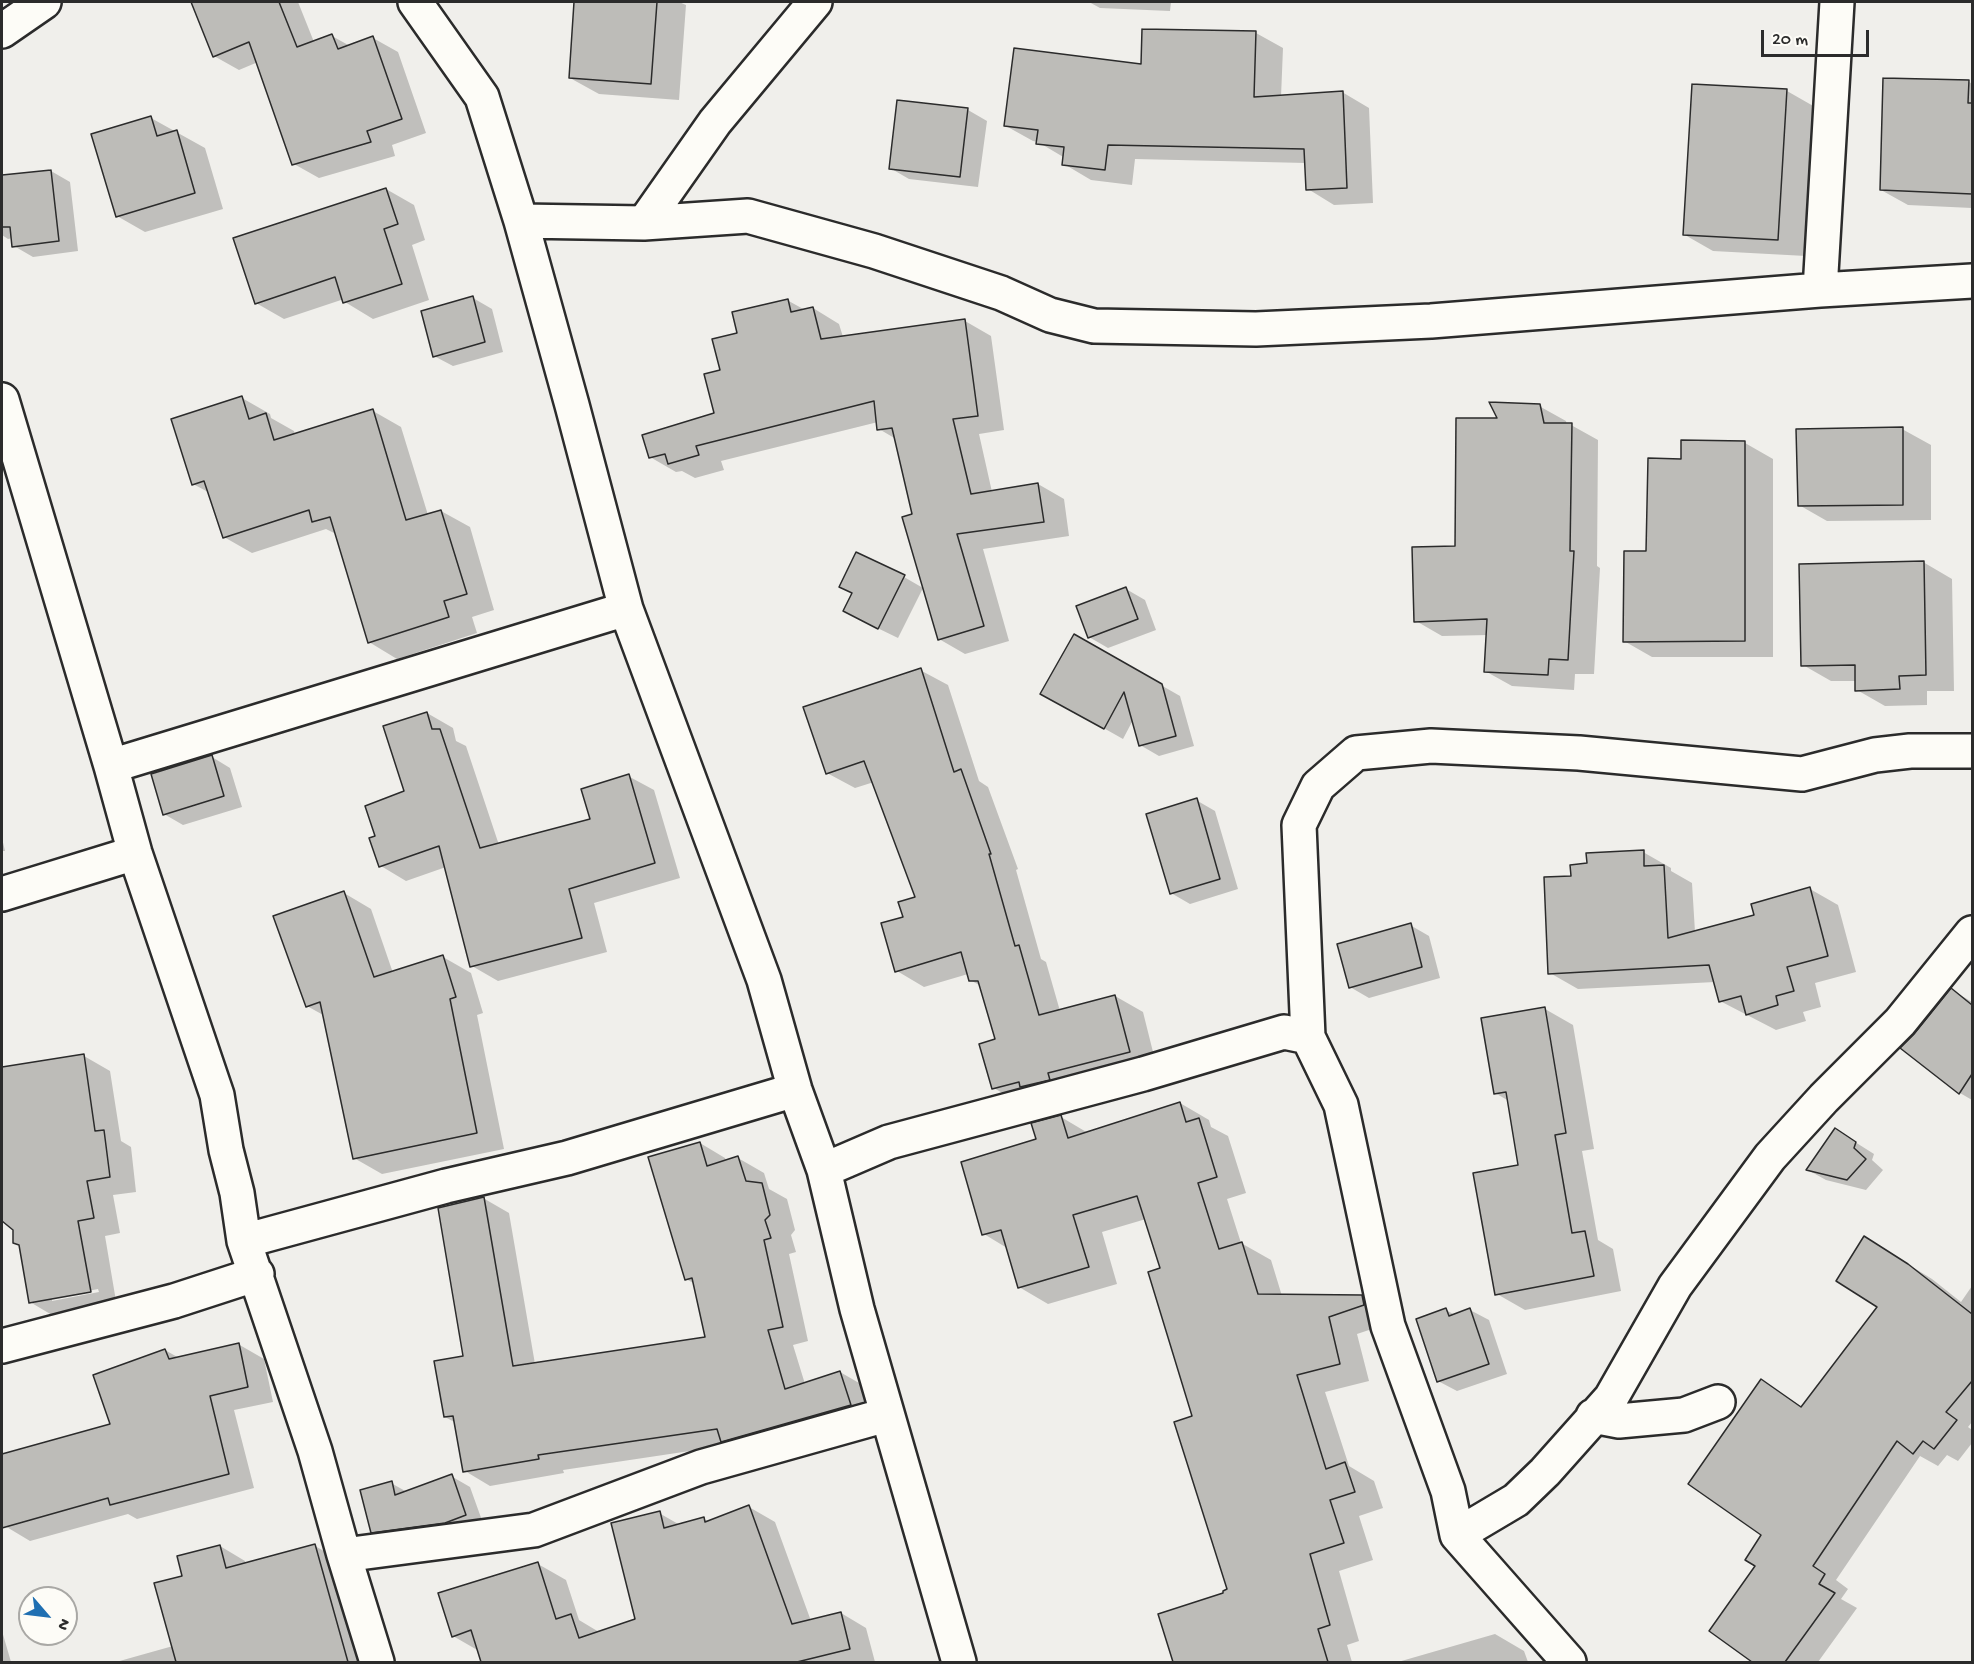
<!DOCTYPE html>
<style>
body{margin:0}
#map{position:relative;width:1974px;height:1664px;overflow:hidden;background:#f0efeb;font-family:"Gochi Hand",sans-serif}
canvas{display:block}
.frame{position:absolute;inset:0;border:3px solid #2b2b2b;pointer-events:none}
.north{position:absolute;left:18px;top:1586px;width:60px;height:60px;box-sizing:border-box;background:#fdfcf7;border:2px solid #a9a8a5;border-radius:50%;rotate:118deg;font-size:16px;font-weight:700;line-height:24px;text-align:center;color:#2b2b2b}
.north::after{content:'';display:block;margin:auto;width:21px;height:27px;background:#1f6fb2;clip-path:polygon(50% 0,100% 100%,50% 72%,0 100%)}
.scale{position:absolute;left:1761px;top:30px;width:108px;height:27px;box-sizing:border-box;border:3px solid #2b2b2b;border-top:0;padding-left:8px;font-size:18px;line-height:21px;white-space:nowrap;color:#2b2b2b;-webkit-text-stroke:4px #fdfcf7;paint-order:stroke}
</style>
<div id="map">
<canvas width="1974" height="1664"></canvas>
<div class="frame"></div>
<div class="north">N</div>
<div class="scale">20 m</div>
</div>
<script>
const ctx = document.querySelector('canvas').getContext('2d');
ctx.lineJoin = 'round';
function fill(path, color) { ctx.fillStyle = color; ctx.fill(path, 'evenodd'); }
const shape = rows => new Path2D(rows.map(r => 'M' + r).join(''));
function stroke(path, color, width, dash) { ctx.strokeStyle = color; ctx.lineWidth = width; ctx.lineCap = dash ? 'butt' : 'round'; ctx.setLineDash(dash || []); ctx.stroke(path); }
fill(shape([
 [192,2,298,2,314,42,332,36,350,46,373,38,398,52,426,133,392,145,395,156,319,178,294,164,258,62,239,70,214,56],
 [576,2,679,2,686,5,679,100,599,94,570,78],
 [1089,2,1171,2,1170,11,1100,8],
 [1256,33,1283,48,1281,97,1342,92,1369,108,1373,203,1334,205,1308,189,1306,163,1135,159,1132,185,1091,180,1064,164,1065,158,1038,142,1033,141,1006,126,1143,65],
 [1968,81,1972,84,1972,208,1908,205,1881,190],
 [1694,86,1787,91,1815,107,1806,256,1713,251,1685,235],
 [899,102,968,110,987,121,978,187,909,179,890,168],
 [151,118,205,148,223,209,145,232,117,216],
 [51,171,70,182,78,251,33,257,14,246,13,238,8,239,2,235,2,177],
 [386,189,414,205,425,240,412,245,429,300,373,319,345,302,344,299,284,319,256,303],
 [473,298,492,309,503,352,453,366,434,356],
 [787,300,805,310,813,308,839,324,843,337,965,321,991,336,1004,430,979,434,992,492,1038,484,1064,499,1069,536,983,549,1009,641,965,654,939,639,896,439,879,429,878,422,721,461,724,470,695,478,682,471,676,472,650,457,716,414,722,371,739,334],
 [242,398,270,414,271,418,294,431,295,435,373,411,401,427,428,515,441,511,470,527,494,610,472,617,477,633,397,659,369,642,336,534,326,529,252,553,224,537,210,493,193,484],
 [1539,406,1566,421,1567,425,1571,425,1598,440,1597,566,1600,568,1594,674,1575,674,1574,690,1512,686,1485,671,1488,635,1442,636,1416,621,1456,548,1499,419],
 [1902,429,1931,445,1931,520,1827,521,1799,505],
 [1745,443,1773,459,1773,657,1652,657,1624,641,1648,552,1682,460],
 [1923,562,1952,579,1954,691,1927,691,1927,705,1885,706,1857,690,1857,681,1831,681,1803,665],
 [904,577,923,588,898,638,863,621],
 [1126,589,1145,600,1156,630,1108,648,1089,637],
 [1075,636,1180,696,1194,746,1159,756,1140,745,1133,720,1123,739,1061,704],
 [920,670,948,685,979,781,988,787,1018,869,1016,870,1041,959,1046,962,1060,1011,1115,996,1143,1012,1157,1068,1021,1104,994,1088,997,1040,981,986,970,980,968,974,924,987,897,971,905,918,917,898,874,782,855,788,827,773],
 [427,713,453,728,456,741,466,746,499,845,591,820,628,776,654,790,680,878,594,903,607,952,498,981,472,966,446,867,406,881,381,866,377,837,406,792],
 [212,757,230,768,242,807,183,825,164,814],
 [1196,800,1215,811,1238,889,1190,904,1171,893],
 [2,838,5,851,2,851],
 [1643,852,1671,868,1671,871,1692,883,1695,932,1756,916,1810,889,1838,905,1856,972,1815,983,1821,1007,1803,1012,1806,1021,1776,1030,1720,1001,1715,982,1578,989,1550,973,1572,877,1589,865],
 [344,893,371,909,393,973,443,957,471,973,483,1013,477,1015,504,1149,382,1174,354,1158,325,1016,307,1006],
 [1410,925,1429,936,1440,978,1369,998,1350,987],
 [1952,990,1972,1002,1972,1100,1960,1093,1903,1048],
 [1545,1009,1573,1025,1594,1149,1582,1151,1598,1240,1613,1249,1621,1291,1525,1310,1497,1294,1519,1166,1509,1101,1495,1093],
 [84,1056,110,1071,121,1141,131,1147,136,1192,113,1195,120,1233,105,1236,117,1307,57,1318,30,1302,21,1246,14,1242,15,1229,2,1219,2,1068],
 [98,1289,99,1292,52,1301,52,1298],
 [1180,1103,1209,1120,1211,1127,1228,1136,1246,1193,1227,1199,1241,1243,1271,1260,1282,1296,1362,1296,1391,1313,1393,1322,1357,1334,1369,1381,1325,1392,1349,1466,1374,1481,1383,1508,1359,1516,1373,1560,1339,1571,1359,1641,1347,1645,1352,1662,1180,1662,1179,1660,1229,1590,1162,1269,1146,1219,1102,1232,1117,1284,1048,1304,1019,1287,1007,1248,984,1234,1038,1140,1061,1117,1088,1133],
 [1836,1130,1874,1154,1872,1160,1883,1170,1866,1190,1826,1180,1808,1170],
 [700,1143,725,1158,726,1161,738,1158,764,1173,769,1189,787,1199,795,1230,791,1235,796,1252,789,1254,808,1341,793,1345,805,1384,840,1372,866,1387,876,1420,730,1445,563,1470,564,1473,490,1486,465,1471,456,1423,445,1417,465,1358,483,1198,509,1213,535,1364,707,1338,695,1284,686,1279],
 [1888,1252,1932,1279,1961,1302,1972,1286,1972,1422,1968,1427,1972,1430,1972,1443,1958,1461,1947,1455,1938,1466,1920,1456,1836,1580,1848,1589,1841,1599,1857,1608,1818,1662,1755,1662,1711,1630,1757,1566,1763,1535,1762,1381,1802,1407,1879,1306],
 [1446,1310,1455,1315,1470,1310,1489,1320,1507,1374,1457,1391,1438,1381],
 [238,1344,264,1359,273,1402,234,1410,254,1488,137,1519,128,1514,30,1541,5,1526,2,1514,2,1455,112,1425,165,1350,179,1358],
 [451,1476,470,1487,484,1526,391,1542,372,1532,391,1483,407,1492],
 [749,1507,775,1522,811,1621,841,1613,866,1628,875,1662,482,1662,479,1651,453,1636,538,1564,566,1580,579,1620,599,1632,637,1620,659,1513,680,1525,704,1519,709,1522],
 [220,1546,245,1561,246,1565,315,1546,340,1560,368,1662,116,1662,173,1646,184,1577],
 [2,1631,11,1662,2,1662],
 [1495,1634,1524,1651,1528,1662,1398,1662]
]), '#0003');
const building = shape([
 [191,2,279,2,297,47,332,34,338,49,373,36,402,119,367,131,371,142,292,165,249,42,213,57,191,2],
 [574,2,657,2,651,84,569,78,574,2],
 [1142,29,1256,31,1254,97,1343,91,1347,188,1306,190,1304,149,1108,145,1105,170,1062,165,1064,147,1036,144,1038,130,1004,126,1014,48,1141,64,1142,29],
 [1883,78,1969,80,1968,103,1972,103,1972,194,1880,190,1883,78],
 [1692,84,1787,89,1778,240,1683,235,1692,84],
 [897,100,968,108,960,177,889,169,897,100],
 [151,116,157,136,177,130,195,193,116,217,91,134,151,116],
 [51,170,59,241,12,247,10,227,2,227,2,175,51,170],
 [386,188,398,224,384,229,402,284,343,303,335,277,255,304,233,238,386,188],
 [473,296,485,342,433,357,421,311,473,296],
 [788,299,791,312,813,307,821,339,965,319,978,416,953,419,971,494,1038,483,1044,522,957,534,984,626,938,640,902,517,912,514,892,428,877,430,874,401,696,446,699,455,668,464,665,454,649,458,642,435,714,413,704,374,720,370,712,339,737,333,732,312,788,299],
 [242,396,249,419,266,413,274,440,373,409,406,520,441,510,467,594,444,601,449,617,368,643,330,517,312,522,309,510,223,538,204,481,192,485,171,419,242,396],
 [1489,402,1540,404,1544,423,1572,423,1570,551,1574,551,1568,660,1549,659,1548,675,1484,672,1487,619,1414,622,1412,547,1455,546,1456,418,1497,418,1489,402],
 [1903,427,1903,505,1798,506,1796,429,1903,427],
 [1681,440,1745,441,1745,641,1623,642,1624,551,1646,551,1648,458,1681,459,1681,440],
 [856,552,905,575,878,629,843,611,852,593,839,587,856,552],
 [1924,561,1926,675,1899,676,1900,689,1855,691,1855,665,1801,666,1799,564,1924,561],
 [1126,587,1138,619,1088,638,1076,606,1126,587],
 [1074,634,1162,684,1176,736,1139,746,1124,692,1104,729,1040,694,1074,634],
 [921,668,954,772,961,769,991,854,989,854,1015,946,1019,945,1039,1015,1115,995,1130,1052,1048,1073,1050,1080,1020,1087,1019,1082,992,1089,979,1044,995,1039,978,981,969,981,961,952,895,972,881,923,903,917,898,902,915,897,864,761,826,774,803,707,921,668],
 [427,712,432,729,440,729,480,848,590,819,581,789,629,774,655,863,569,889,582,938,470,967,439,846,379,867,369,838,375,836,365,806,404,791,383,726,427,712],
 [212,755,224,796,163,815,151,774,212,755],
 [1197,798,1220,879,1170,894,1146,814,1197,798],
 [1644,850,1644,866,1664,865,1668,938,1754,915,1751,904,1810,887,1828,956,1787,967,1794,991,1776,996,1778,1005,1746,1015,1741,996,1719,1002,1709,965,1548,974,1544,877,1571,876,1570,865,1587,863,1586,853,1644,850],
 [344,891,374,977,443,955,456,997,450,999,477,1133,353,1159,320,1002,306,1007,273,916,344,891],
 [1411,923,1422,967,1349,988,1337,944,1411,923],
 [1951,988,1972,1005,1972,1074,1959,1094,1900,1048,1914,1034,1951,988],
 [1545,1007,1566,1133,1555,1135,1572,1233,1585,1231,1594,1276,1495,1295,1473,1173,1518,1165,1506,1092,1494,1094,1481,1018,1545,1007],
 [84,1054,95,1131,104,1130,110,1177,87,1181,94,1218,78,1221,91,1292,29,1303,19,1245,13,1243,13,1230,2,1221,2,1067,84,1054],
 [1180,1102,1186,1122,1199,1118,1217,1177,1198,1183,1219,1249,1242,1242,1258,1294,1362,1295,1364,1305,1329,1317,1340,1364,1297,1375,1326,1469,1345,1462,1355,1492,1330,1500,1344,1543,1310,1554,1330,1625,1318,1629,1328,1662,1173,1662,1158,1614,1223,1593,1223,1591,1227,1589,1174,1422,1192,1416,1148,1272,1160,1268,1137,1196,1073,1215,1089,1267,1018,1288,1001,1230,982,1235,961,1162,1036,1139,1031,1123,1061,1115,1068,1138,1180,1102],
 [1835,1128,1856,1142,1854,1148,1866,1159,1847,1180,1806,1170,1835,1128],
 [700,1142,707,1166,738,1156,746,1181,762,1183,770,1215,765,1220,771,1238,764,1240,783,1327,768,1330,785,1389,840,1371,851,1405,721,1442,717,1429,538,1455,539,1459,463,1472,453,1416,444,1417,434,1361,463,1356,438,1208,484,1197,513,1366,705,1337,692,1278,685,1280,648,1157,700,1142],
 [1864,1236,1908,1264,1972,1314,1972,1381,1946,1412,1957,1420,1934,1449,1923,1441,1913,1454,1897,1441,1813,1566,1825,1574,1819,1584,1835,1593,1785,1662,1752,1662,1709,1631,1755,1566,1745,1560,1761,1535,1688,1484,1761,1379,1801,1407,1877,1307,1836,1281,1864,1236],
 [1446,1308,1449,1316,1470,1308,1489,1364,1437,1382,1416,1319,1446,1308],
 [239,1343,248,1387,210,1396,229,1474,110,1505,108,1498,2,1528,2,1454,110,1424,93,1375,165,1349,169,1359,239,1343],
 [452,1474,466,1515,445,1523,371,1533,360,1490,392,1481,395,1495,452,1474],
 [749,1505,792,1624,841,1612,850,1649,797,1662,481,1662,471,1630,452,1637,438,1593,538,1562,556,1619,571,1614,579,1638,635,1619,611,1523,660,1511,664,1528,704,1517,705,1522,749,1505],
 [315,1544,348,1662,176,1662,154,1583,182,1576,177,1556,220,1545,226,1568,315,1544]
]);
fill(building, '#bdbcb8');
stroke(building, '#2b2b2b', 1.5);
const minor = shape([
 [415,2,482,97,521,221,572,405,626,609,764,980,795,1090,824,1170,857,1309,959,1662],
 [2,31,44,2],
 [521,221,644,223,748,216,874,251,1001,293,1050,315,1094,326,1256,329,1431,321,1820,290,1972,281],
 [644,223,715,122,815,2],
 [1820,290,1837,2],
 [2,400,111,766,135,853,217,1095,226,1150,237,1193,244,1241,315,1451,344,1555,377,1662],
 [111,766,626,609],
 [2,894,135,853],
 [1308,1037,1299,825,1318,786,1356,753,1431,746,1579,753,1802,774,1875,755,1910,751,1972,751],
 [824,1170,889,1142,1143,1074,1284,1032,1308,1037,1341,1105,1388,1326,1448,1491,1457,1535,1569,1662],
 [244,1241,446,1186,567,1158,795,1090],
 [2,1346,174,1301,257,1274],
 [1593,1416,1619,1421,1684,1415,1718,1402],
 [1457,1535,1516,1500,1545,1472,1611,1398,1675,1286,1770,1157,1824,1098,1900,1022,1972,933],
 [344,1555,534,1530,701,1467,886,1415]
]);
stroke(minor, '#2b2b2b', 38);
stroke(minor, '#fdfcf7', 33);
</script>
